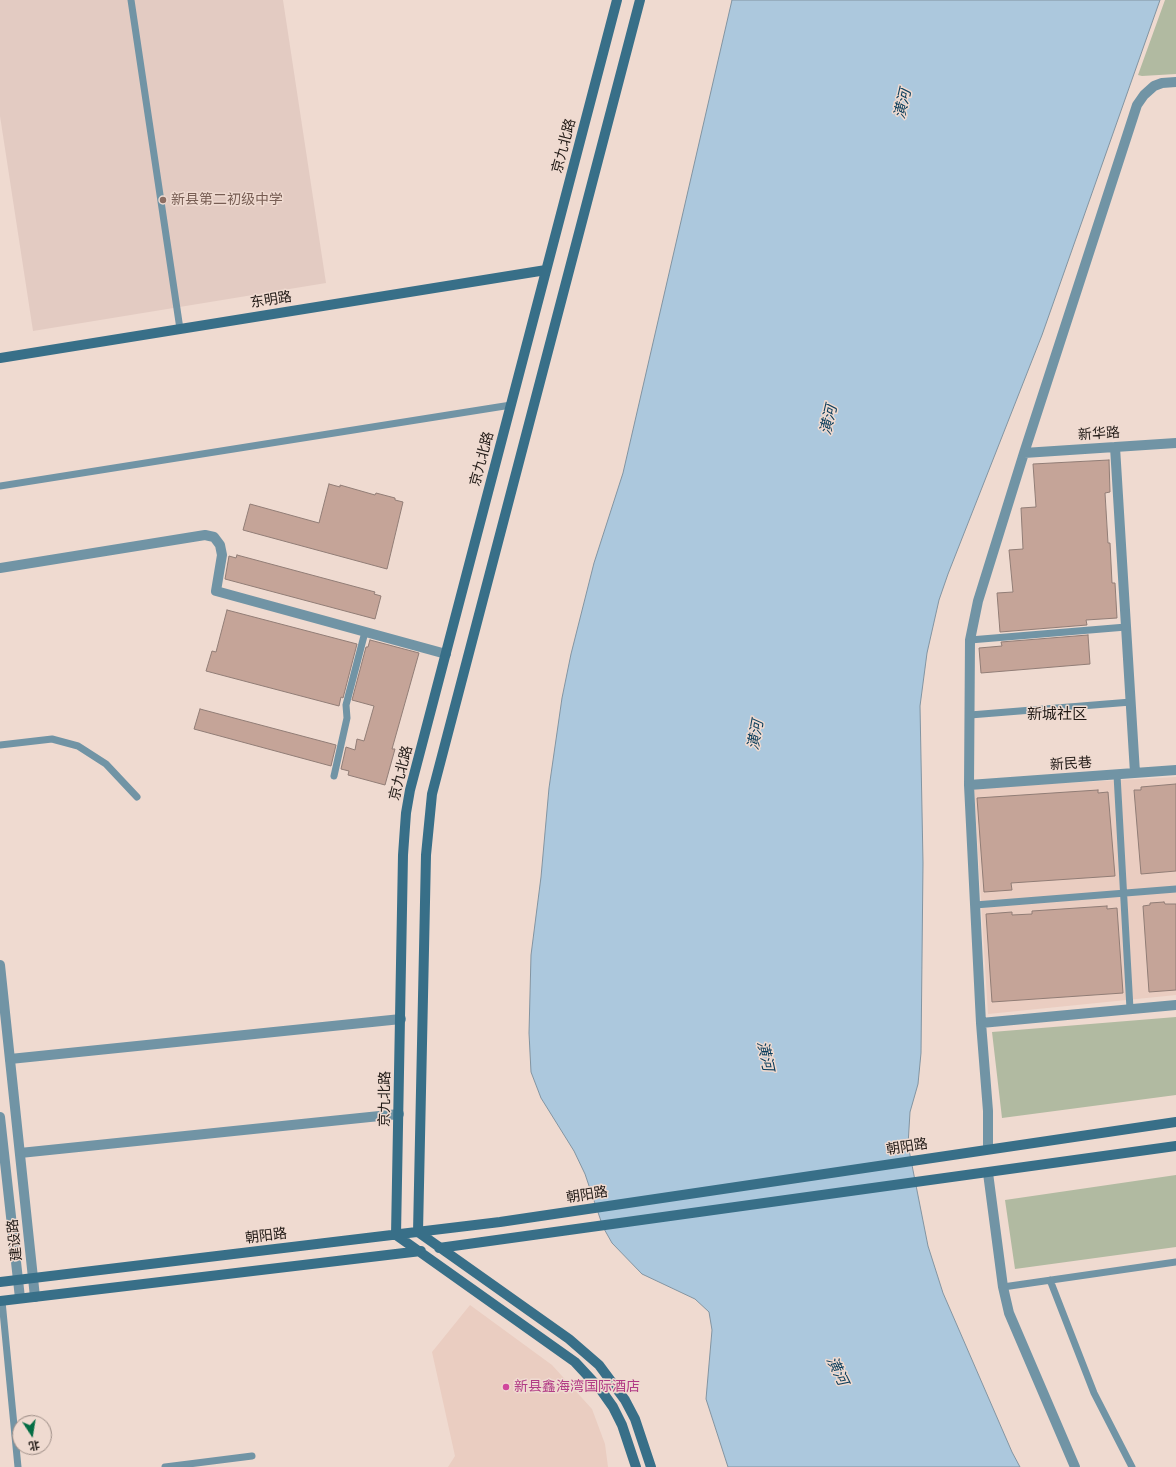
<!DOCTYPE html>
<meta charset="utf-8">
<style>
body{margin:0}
#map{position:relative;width:1176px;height:1467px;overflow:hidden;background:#efdad0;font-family:Cabin,"Noto Sans SC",sans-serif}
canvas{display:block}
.north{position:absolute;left:12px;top:1415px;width:40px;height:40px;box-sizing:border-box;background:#efdad0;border:1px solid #9d8d86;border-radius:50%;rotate:168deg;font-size:11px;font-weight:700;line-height:16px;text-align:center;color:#211a16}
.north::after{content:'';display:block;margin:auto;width:14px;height:18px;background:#046d44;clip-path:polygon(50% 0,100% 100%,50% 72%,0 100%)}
</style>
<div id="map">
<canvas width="1176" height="1467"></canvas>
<div class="north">北</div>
</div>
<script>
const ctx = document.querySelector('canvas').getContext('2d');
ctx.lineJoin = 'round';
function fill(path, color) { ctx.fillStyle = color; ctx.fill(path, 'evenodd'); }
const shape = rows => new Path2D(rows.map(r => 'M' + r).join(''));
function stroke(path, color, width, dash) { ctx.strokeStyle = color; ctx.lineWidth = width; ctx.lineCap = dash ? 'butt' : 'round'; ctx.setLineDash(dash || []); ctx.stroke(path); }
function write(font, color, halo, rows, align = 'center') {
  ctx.font = font + ' Cabin,"Noto Sans SC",sans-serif'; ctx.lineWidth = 3; ctx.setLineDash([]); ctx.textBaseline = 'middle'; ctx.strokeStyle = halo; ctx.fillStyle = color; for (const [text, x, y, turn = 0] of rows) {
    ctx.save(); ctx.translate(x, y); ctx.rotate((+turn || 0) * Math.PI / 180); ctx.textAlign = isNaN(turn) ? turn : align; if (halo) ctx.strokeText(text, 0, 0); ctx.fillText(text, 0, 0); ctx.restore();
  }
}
fill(shape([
 [1176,777,1176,995,988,1014,974,788],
 [470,1305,552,1365,592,1409,605,1444,608,1467,448,1467,455,1456,432,1352]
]), '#eacdc1');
fill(shape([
 [0,0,283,0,326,283,33,331,0,116]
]), '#e3cbc2');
fill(shape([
 [1165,0,1176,0,1176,74,1142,76,1138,75],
 [1176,1017,1176,1095,1002,1118,992,1032],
 [1176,1175,1176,1247,1015,1269,1005,1200]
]), '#b1baa1');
const water = shape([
 [732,0,1160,0,1042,335,948,574,939,600,927,653,920,706,923,863,921,1053,918,1084,910,1112,908,1145,928,1246,943,1293,1012,1452,1020,1467,728,1467,706,1399,712,1330,709,1312,695,1299,642,1274,612,1243,603,1227,585,1174,574,1151,541,1098,531,1072,529,1033,531,955,541,877,549,788,562,698,571,654,594,563,623,473,732,0]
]);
fill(water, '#acc8dd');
stroke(water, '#8294a1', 1);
const building = shape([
 [1109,460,1110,492,1105,493,1108,543,1110,543,1112,583,1115,583,1117,618,1086,620,1087,625,1000,632,997,593,1013,592,1009,550,1023,549,1021,508,1036,507,1033,464,1109,460],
 [329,484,340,487,340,485,375,495,376,493,395,498,395,500,403,502,387,569,243,530,250,504,319,523,329,484],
 [237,555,375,592,374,594,381,596,375,619,225,579,229,556,236,558,237,555],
 [227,610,357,644,343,698,341,697,339,706,206,671,212,651,216,652,227,610],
 [1088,635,1090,664,981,673,979,648,1002,646,1001,642,1088,635],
 [370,640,419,653,392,749,395,749,385,785,348,775,349,771,341,769,346,747,355,750,357,739,364,741,374,706,352,700,366,647,368,647,370,640],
 [200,709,336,745,331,766,194,729,200,709],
 [1176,784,1176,871,1141,874,1134,790,1141,790,1141,787,1176,784],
 [1098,790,1098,793,1108,792,1115,876,1011,883,1012,890,984,892,977,798,1098,790],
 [1164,902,1165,904,1176,904,1176,990,1149,992,1143,906,1150,905,1150,903,1164,902],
 [1107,906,1107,909,1117,908,1123,993,992,1002,986,914,1012,912,1012,915,1032,914,1032,911,1107,906]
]);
fill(building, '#c5a498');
stroke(building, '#917d76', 1);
stroke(shape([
 [131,0,180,329],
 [0,486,511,405],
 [970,640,1126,627],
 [970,715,1131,702],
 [0,745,52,739,78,746,106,764,137,797],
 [1117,775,1130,1009],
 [334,776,347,718,346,705,365,632],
 [975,905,1176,889],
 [1050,1280,1094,1393,1132,1467],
 [1003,1287,1176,1262],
 [2,1301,18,1467],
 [165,1467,252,1456]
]), '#7194a5', 7);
stroke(shape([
 [1115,447,1135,773],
 [1024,453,1176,443],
 [0,568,205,535,214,537,220,545,222,555,216,591,446,654],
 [969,785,1176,770],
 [981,1023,1176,1005],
 [10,1059,401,1019],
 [988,1149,988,1111,981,1023,969,785,970,640,978,601,1024,453,1137,105,1144,95,1154,86,1162,83,1176,82],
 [20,1153,399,1114],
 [988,1173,1003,1287,1009,1313,1075,1467]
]), '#7194a5', 10);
stroke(shape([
 [0,965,35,1297],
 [0,1117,20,1298]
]), '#7194a5', 10);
stroke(shape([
 [617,0,410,790,406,813,403,855,396,1235,575,1362,601,1390,613,1407,622,1425,636,1467],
 [640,0,432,794,426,855,418,1232,569,1339,599,1365,625,1400,635,1419,651,1467],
 [0,358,546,270],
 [439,1248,1176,1146],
 [0,1282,500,1222,1176,1122],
 [0,1301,421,1251]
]), '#386f88', 10);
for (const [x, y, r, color] of [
 [163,200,4,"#8d6e63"],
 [506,1387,4,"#d1479c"]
]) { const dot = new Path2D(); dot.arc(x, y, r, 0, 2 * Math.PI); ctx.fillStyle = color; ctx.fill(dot); stroke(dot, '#efdad0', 1.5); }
write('14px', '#211a16', '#efdad0', [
 ["京九北路",564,146,-75],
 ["东明路",271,300,-9],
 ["新华路",1099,434,-4],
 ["京九北路",482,459,-75],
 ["新民巷",1071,764,-4],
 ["京九北路",401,773,-76],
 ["京九北路",385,1099,-89],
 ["朝阳路",907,1147,-9],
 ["朝阳路",587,1195,-9],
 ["朝阳路",266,1236,-7],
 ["建设路",15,1240,-96]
]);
write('14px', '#785e54', '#efdad0', [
 ["新县第二初级中学",171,200]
], 'left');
write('14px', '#b23c85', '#efdad0', [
 ["新县鑫海湾国际酒店",514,1387]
], 'left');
write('italic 15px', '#093c5a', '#efdad0', [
 ["潢河",903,104,-77],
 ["潢河",829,420,-77],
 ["潢河",756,735,-80],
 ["潢河",765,1056,78],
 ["潢河",837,1371,64]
]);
write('15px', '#211a16', '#efdad0', [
 ["新城社区",1057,715]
]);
</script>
